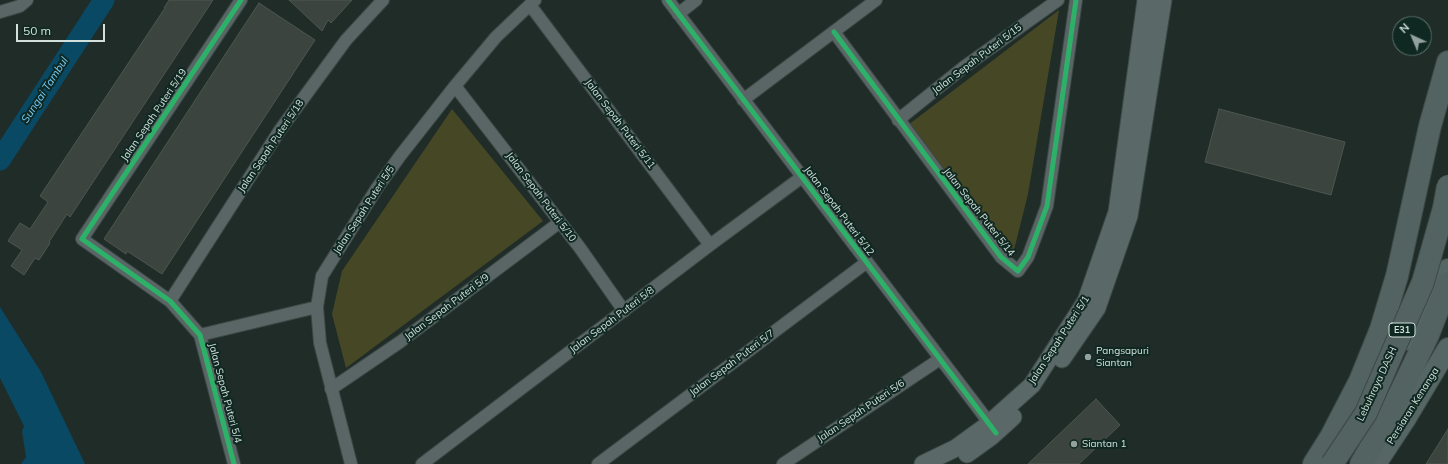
<!DOCTYPE html>
<style>
body{margin:0}
#map{position:relative;width:1448px;height:464px;overflow:hidden;background:#1f2c28;font-family:Mulish,sans-serif}
canvas{display:block}
.north{position:absolute;left:1392px;top:16px;width:40px;height:40px;box-sizing:border-box;background:#0f2821;border:1px solid #5d726b;border-radius:50%;rotate:316deg;font-size:11px;font-weight:700;line-height:16px;text-align:center;color:#d2e1db}
.north::after{content:'';display:block;margin:auto;width:14px;height:18px;background:#93a29c;clip-path:polygon(50% 0,100% 100%,50% 72%,0 100%)}
.scale{position:absolute;left:16px;top:24px;width:89px;height:18px;box-sizing:border-box;border:2px solid #d2e1db;border-top:0;padding-left:5px;font-size:12px;line-height:14px;white-space:nowrap;color:#d2e1db;-webkit-text-stroke:3px #0f2821;paint-order:stroke}
</style>
<div id="map">
<canvas width="1448" height="464"></canvas>
<div class="north">N</div>
<div class="scale">50 m</div>
</div>
<script>
const ctx = document.querySelector('canvas').getContext('2d');
ctx.lineJoin = 'round';
function fill(path, color) { ctx.fillStyle = color; ctx.fill(path, 'evenodd'); }
const shape = rows => new Path2D(rows.map(r => 'M' + r).join(''));
function stroke(path, color, width, dash) { ctx.strokeStyle = color; ctx.lineWidth = width; ctx.lineCap = dash ? 'butt' : 'round'; ctx.setLineDash(dash || []); ctx.stroke(path); }
function write(font, color, halo, rows, align = 'center') {
  ctx.font = font + ' Mulish,sans-serif'; ctx.lineWidth = 4; ctx.setLineDash([]); ctx.textBaseline = 'middle'; ctx.strokeStyle = halo; ctx.fillStyle = color; for (const [text, x, y, turn = 0] of rows) {
    ctx.save(); ctx.translate(x, y); ctx.rotate((+turn || 0) * Math.PI / 180); ctx.textAlign = isNaN(turn) ? turn : align; if (halo) ctx.strokeText(text, 0, 0); ctx.fillText(text, 0, 0); ctx.restore();
  }
}
fill(shape([
 [1059,10,1028,194,1014,250,1002,249,908,125],
 [452,109,543,221,346,368,332,314,342,271]
]), '#464825');
fill(shape([
 [0,307,41,372,85,464,21,464,26,457,22,431,24,426,0,378]
]), '#094964');
stroke(shape([
 [0,160,104,0]
]), '#094964', 21);
const building = shape([
 [169,0,213,0,70,217,67,214,49,242,50,243,39,260,35,258,24,275,11,266,22,250,8,241,20,223,30,229,48,202,40,196,165,8,164,8,169,0],
 [289,0,352,0,331,23,328,20,322,31,289,0],
 [259,3,315,40,162,274,127,251,126,254,104,239,259,3],
 [1219,109,1345,142,1331,195,1205,162,1219,109],
 [1096,399,1120,425,1079,464,1028,464,1096,399],
 [1448,429,1448,464,1426,464,1448,429]
]);
fill(building, '#3c443f');
stroke(building, '#4d5650', 1);
const street = shape([
 [668,0,994,429],
 [530,5,710,245],
 [0,12,20,6,27,0],
 [678,14,696,0],
 [834,32,1001,257,1018,271,1028,257,1047,206,1076,0],
 [455,86,580,248,624,311],
 [743,100,876,0],
 [898,120,964,67,1058,0],
 [170,301,280,130,346,40,383,0],
 [200,335,317,307],
 [331,389,400,342,560,222],
 [234,464,200,335,170,301,82,239,241,0],
 [351,464,320,343,317,307,322,276,377,188,400,156,455,86,496,37,535,0],
 [422,464,710,245,802,177],
 [598,464,867,262],
 [783,464,940,359]
]);
const secondary = shape([
 [1062,359,1097,308,1129,216,1163,0],
 [967,454,992,436,1013,417],
 [923,464,956,448,985,427,1032,385,1086,301,1117,212,1146,0]
]);
const primary = shape([
 [1406,340,1448,269],
 [1376,464,1405,420,1448,348]
]);
const highway = shape([
 [1314,464,1331,437,1360,381,1381,329,1397,276,1430,126,1448,62],
 [1361,464,1391,412,1428,335,1448,283]
]);
stroke(street, '#3c4844', 14);
stroke(secondary, '#3c4844', 19);
stroke(primary, '#3c4844', 22);
stroke(highway, '#3c4844', 24);
stroke(street, '#5a6666', 12);
stroke(secondary, '#5b6868', 17);
stroke(primary, '#566665', 20);
stroke(highway, '#536362', 22);
const highwayBridge = shape([
 [1332,464,1366,413,1423,282,1444,208,1448,186]
]);
stroke(highwayBridge, '#3c4844', 24, []);
stroke(highwayBridge, '#536362', 22);
stroke(shape([
 [668,0,996,433],
 [834,32,1001,257,1018,271,1028,257,1047,206,1076,0],
 [234,464,200,335,170,301,82,239,241,0]
]), '#2db169', 5);
for (const [x, y, r, color] of [
 [1088,357,4,"#93a29c"],
 [1074,444,4,"#93a29c"]
]) { const dot = new Path2D(); dot.arc(x, y, r, 0, 2 * Math.PI); ctx.fillStyle = color; ctx.fill(dot); stroke(dot, '#0f2821', 1.5); }
for (const [x, y, w] of [
 [1402,330,26]
]) { const box = new Path2D(); box.roundRect(x - w / 2, y - 7, w, 14, 3); ctx.fillStyle = '#0f2821'; ctx.fill(box); stroke(box, '#d2e1db', 1); }
write('bold 9px', '#d2e1db', null, [
 ["E31",1402,330]
]);
write('10px', '#d2e1db', '#0f2821', [
 ["Jalan Sepah Puteri 5/15",977,59,-37],
 ["Jalan Sepah Puteri 5/19",154,115,-56],
 ["Jalan Sepah Puteri 5/11",620,124,53],
 ["Jalan Sepah Puteri 5/18",271,146,-56],
 ["Jalan Sepah Puteri 5/10",541,197,53],
 ["Jalan Sepah Puteri 5/5",364,210,-57],
 ["Jalan Sepah Puteri 5/12",839,211,53],
 ["Jalan Sepah Puteri 5/14",979,212,52],
 ["Jalan Sepah Puteri 5/9",447,307,-37],
 ["Jalan Sepah Puteri 5/8",612,320,-37],
 ["Jalan Sepah Puteri 5/1",1059,340,-57],
 ["Jalan Sepah Puteri 5/7",732,363,-37],
 ["Lebuhraya DASH",1377,384,-65],
 ["Jalan Sepah Puteri 5/4",225,393,75],
 ["Persiaran Kenanga",1413,406,-58],
 ["Jalan Sepah Puteri 5/6",861,411,-34]
]);
write('10px', '#d2e1db', '#0f2821', [
 ["Pangsapuri",1096,351],
 ["Siantan",1096,363],
 ["Siantan 1",1082,444]
], 'left');
write('italic 11px', '#72cbfb', '#0f2821', [
 ["Sungai Tambul",45,90,-57]
]);
</script>
